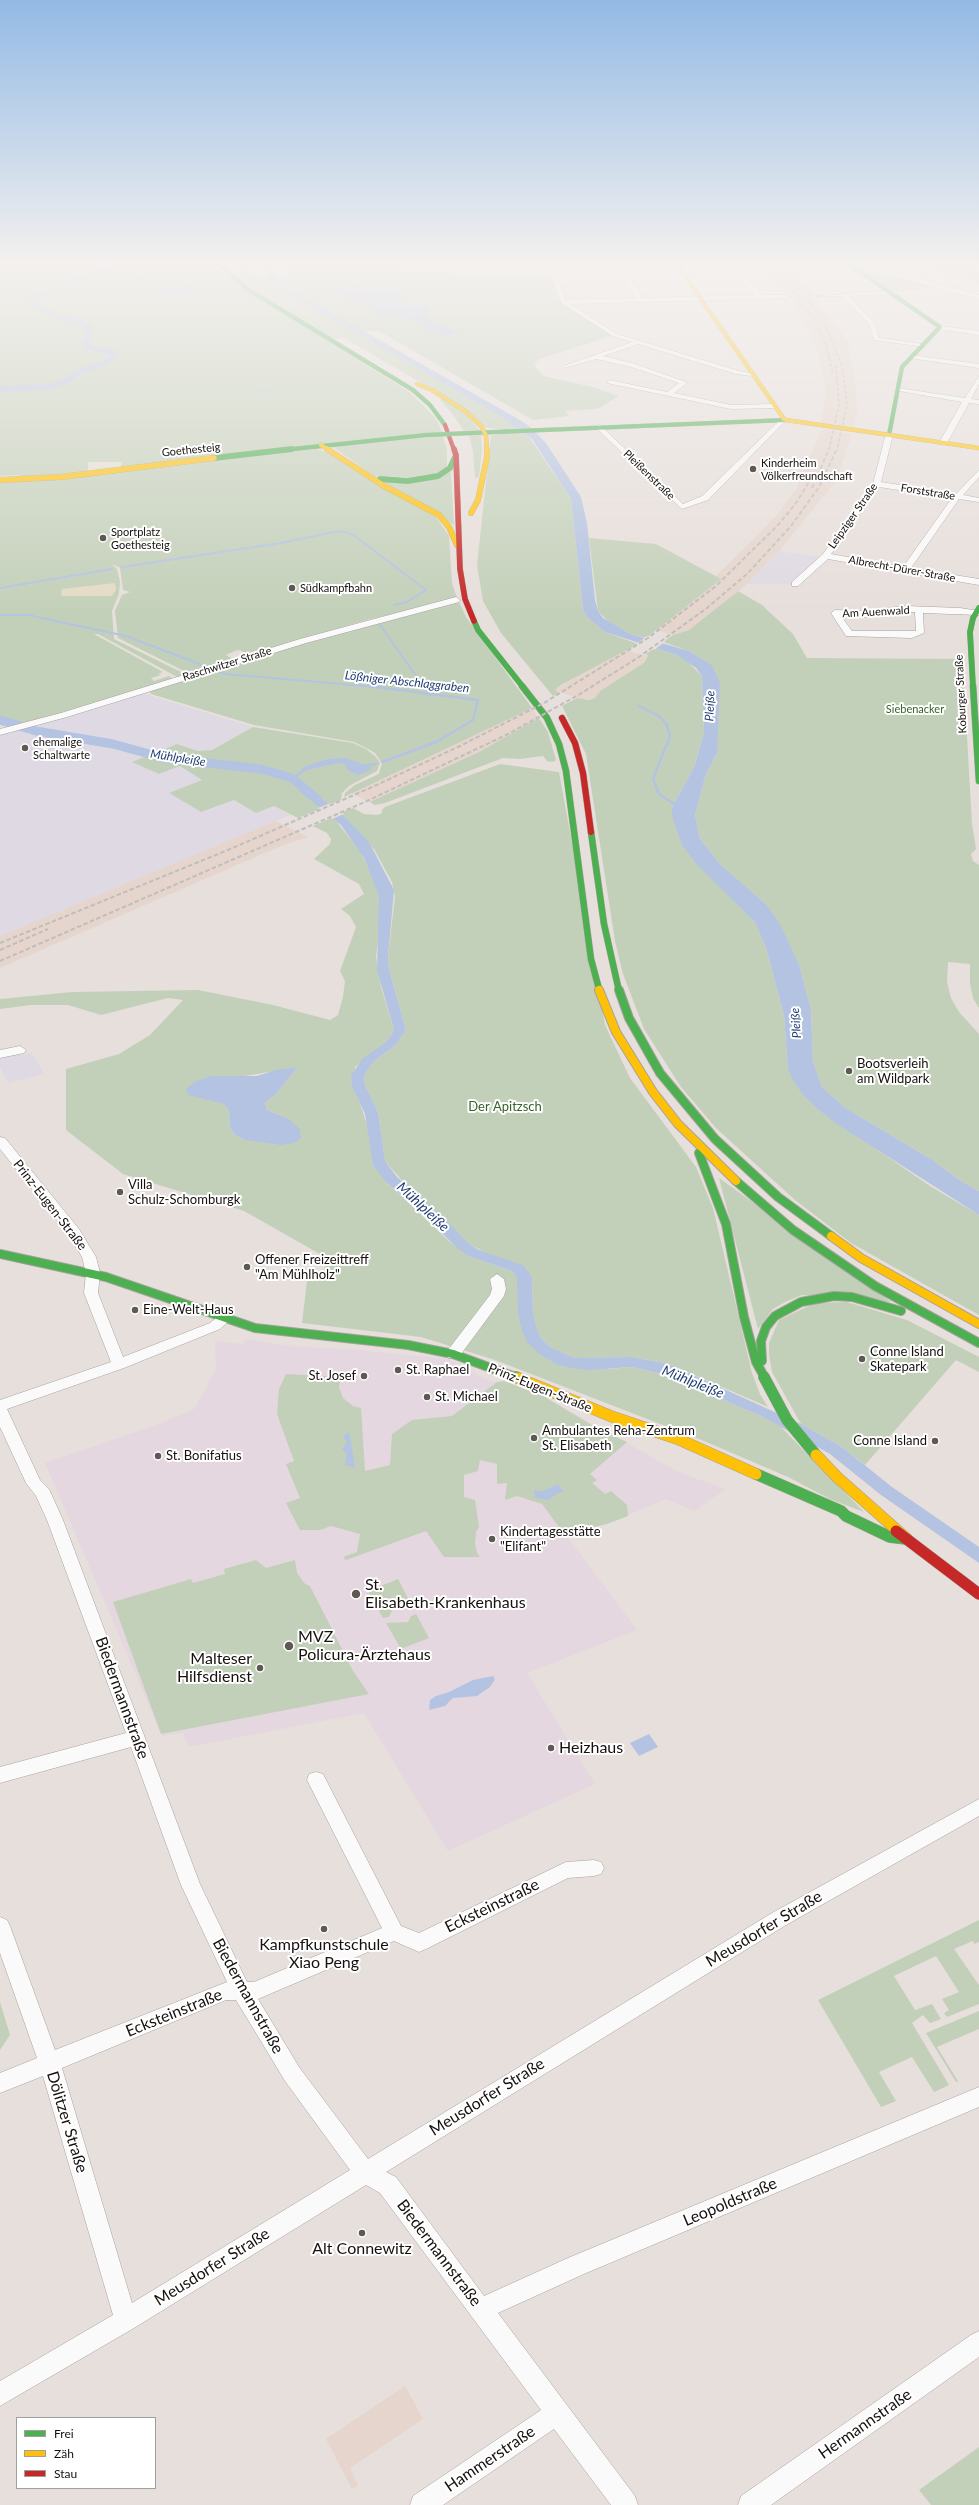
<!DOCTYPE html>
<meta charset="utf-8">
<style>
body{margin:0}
#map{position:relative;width:979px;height:2505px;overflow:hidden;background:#e7dfdb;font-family:Lato,sans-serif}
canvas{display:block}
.legend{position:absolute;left:16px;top:2417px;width:140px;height:72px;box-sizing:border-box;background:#fff;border:1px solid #a2a09f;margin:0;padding:5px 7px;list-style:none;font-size:12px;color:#16110e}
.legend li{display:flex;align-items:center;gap:8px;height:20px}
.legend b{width:20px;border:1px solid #a2a09f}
</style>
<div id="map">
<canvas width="979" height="2505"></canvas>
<ul class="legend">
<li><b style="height:5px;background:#4caf50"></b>Frei</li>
<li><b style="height:5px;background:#ffc107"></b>Zäh</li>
<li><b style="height:5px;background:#c62828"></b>Stau</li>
</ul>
</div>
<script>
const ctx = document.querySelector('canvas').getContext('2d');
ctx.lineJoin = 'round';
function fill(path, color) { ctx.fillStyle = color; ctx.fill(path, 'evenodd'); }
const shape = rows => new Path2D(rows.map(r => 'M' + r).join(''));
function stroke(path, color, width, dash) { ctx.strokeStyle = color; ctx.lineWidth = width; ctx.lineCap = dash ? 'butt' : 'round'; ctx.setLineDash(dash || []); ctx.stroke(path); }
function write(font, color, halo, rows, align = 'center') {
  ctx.font = font + ' Lato,sans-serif'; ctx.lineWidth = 4; ctx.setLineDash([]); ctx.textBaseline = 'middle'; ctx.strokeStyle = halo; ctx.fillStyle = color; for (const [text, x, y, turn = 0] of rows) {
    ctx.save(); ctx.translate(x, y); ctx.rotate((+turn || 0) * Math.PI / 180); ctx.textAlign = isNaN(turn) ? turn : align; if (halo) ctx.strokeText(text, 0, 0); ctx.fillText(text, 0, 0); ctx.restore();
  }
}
fill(shape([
 [757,263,787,263,799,275,797,277,814,295,850,345,848,348,856,384,857,414,854,426,820,423,826,394,819,356,813,341,794,302],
 [827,429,852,434,837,480,779,551,747,584,689,630,673,635,654,629,716,576,776,516,796,489,821,431],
 [624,650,648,656,644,663,600,691,595,698,584,700,554,690],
 [529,704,542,723,375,805,348,791,355,785],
 [275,821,308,837,283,845,0,968,0,936],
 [405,2386,423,2419,350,2468,358,2485,352,2489,326,2439]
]), '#e5d5cc');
fill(shape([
 [779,551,823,557,795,584,747,584],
 [138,692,253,727,212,750,198,751,177,744,133,762,159,774,180,766,203,780,169,793,201,812,234,800,256,813,274,806,290,815,0,936,0,732],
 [20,1053,21,1055,32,1053,44,1074,8,1083,0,1067,0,1058]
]), '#dfd9e3');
fill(shape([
 [246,1339,289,1346,359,1350,449,1359,487,1380,497,1382,504,1381,545,1397,680,1473,726,1489,694,1511,666,1499,607,1524,565,1534,637,1630,527,1673,595,1784,448,1851,364,1713,189,1747,183,1733,163,1736,161,1734,45,1463,156,1425,194,1409,216,1370,215,1341,243,1344]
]), '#e5d7df');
fill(shape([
 [0,263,214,263,222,273,239,272,232,263,247,263,248,271,253,271,255,276,288,274,284,263,412,263,403,269,497,276,554,276,562,300,615,335,539,359,534,365,543,376,593,387,619,396,597,409,565,411,569,416,533,420,384,334,377,331,355,331,511,422,527,434,571,499,583,609,587,617,605,632,638,644,561,685,555,690,560,693,553,696,501,633,483,601,477,565,491,436,505,432,500,429,487,428,458,404,344,338,327,340,411,393,437,420,442,432,120,468,122,462,88,462,88,474,18,479,19,475,0,476],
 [913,263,960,263,979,269,979,284],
 [853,267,863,267,935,285,920,290,890,292],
 [442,398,467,415,479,430,464,431,451,412,440,400],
 [469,435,481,435,482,449,479,477,475,478,473,452],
 [443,436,447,450,447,468,426,478,374,476,333,447,342,444],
 [316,449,326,452,436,517,449,536,452,583,457,598,363,621,248,655,240,650,235,651,226,655,233,659,188,673,118,638,115,611,122,595,130,592,123,590,120,568,112,564,117,569,120,581,119,594,112,611,114,639,187,675,179,678,98,634,94,634,163,672,158,674,161,675,151,678,154,681,169,676,174,679,20,725,0,717,0,482],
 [451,472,454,525,381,481],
 [589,538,656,544,721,579,646,638,630,634,612,625,598,611],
 [738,591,762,605,793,634,807,658,959,659,963,667,972,824,976,849,971,854,973,861,979,865,979,1008,973,998,970,984,970,964,948,962,947,982,951,998,959,1012,979,1034,979,1191,961,1181,931,1159,844,1107,822,1087,813,1062,811,1010,800,967,767,905,720,864,700,839,695,815,706,774,717,753,712,665,689,651,663,642,673,635,689,630],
 [459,602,466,617,532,708,344,797,345,793,355,785,379,774,382,763,375,753,368,749,354,742,254,725,151,694,150,690,305,642],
 [655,648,677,655,688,662,702,676,704,732,695,765,672,808,755,922,767,951,784,1016,788,1069,802,1094,815,1107,930,1186,979,1215,979,1315,851,1243,795,1200,716,1128,681,1087,644,1029,623,974,615,941,586,754,562,706,577,698,589,700,595,698,600,691,644,663,648,656,646,654],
 [539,718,548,732,556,760,553,762,547,761,543,756,520,759,503,758,385,803,375,805,370,802,479,752],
 [253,727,353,743,366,749,377,758,380,763,377,771,349,786,342,793,341,800,298,818,274,806,256,813,234,800,201,812,169,793,202,780,180,766,159,774,132,762,177,744,198,751,212,750],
 [500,764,559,772,605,1025,630,1078,696,1167,713,1208,752,1373,760,1394,768,1407,669,1364,632,1357,575,1358,550,1347,541,1338,537,1329,533,1313,532,1277,469,1244,436,1211,412,1192,385,1161,378,1112,365,1085,364,1076,373,1062,396,1045,406,1030,389,969,388,957,395,896,392,882,374,849,341,813,353,808,364,814,378,815,382,813,382,810,385,807],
 [333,817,360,851,374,880,379,896,379,932,376,957,381,987,394,1030,386,1042,355,1067,359,1100,385,1181,449,1241,470,1257,512,1271,517,1278,539,1354,609,1369,632,1367,663,1374,761,1416,780,1426,864,1512,832,1500,788,1477,704,1441,495,1360,421,1337,302,1323,307,1281,321,1281,327,1258,244,1211,123,1174,66,1130,66,1069,119,1054,150,1035,183,1000,168,998,101,1015,68,1005,31,1005,0,1009,0,999,72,992,198,990,273,1005,330,1020,338,1015,343,997,345,981,340,971,356,927,350,916,341,909,364,894,359,884,314,859,330,844,331,839,327,833,313,826],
 [298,1067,275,1095,265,1103,267,1110,287,1118,245,1140,235,1135,230,1128,229,1111,224,1104,214,1100,245,1076],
 [719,1178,891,1302,802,1295,785,1302,773,1309,758,1329],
 [847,1302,907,1320,979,1357,979,1372,956,1360,865,1465,842,1447,801,1424,772,1372,769,1355,769,1343,779,1320,815,1303],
 [286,1374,341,1377,339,1387,343,1398,353,1406,361,1408,365,1471,390,1465,392,1434,412,1420,452,1416,497,1382,504,1381,545,1397,595,1427,627,1442,590,1474,597,1480,592,1483,605,1494,611,1491,627,1505,628,1516,607,1524,564,1534,542,1504,517,1496,505,1500,507,1483,497,1484,497,1464,480,1460,478,1471,464,1475,464,1497,475,1500,479,1527,476,1532,475,1543,477,1553,480,1557,444,1557,426,1531,346,1560,343,1557,357,1552,360,1534,331,1526,320,1530,300,1530,286,1503,300,1498,286,1464,294,1461,277,1414,279,1389],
 [256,1560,266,1568,295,1560,297,1573,304,1583,310,1586,353,1671,369,1694,161,1734,113,1602,191,1579,193,1583,225,1574,224,1569],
 [398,1579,413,1608,409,1610,402,1607,392,1610,389,1617,383,1618,368,1591],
 [416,1614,429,1638,401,1649,386,1623,408,1622,411,1616],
 [979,1920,979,1942,974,1944,973,1941,954,1949,979,1985,979,2004,947,2017,944,2013,949,2010,942,1999,959,1992,936,1956,894,1976,915,2010,932,2004,941,2019,930,2023,923,2015,912,2023,949,2085,934,2092,912,2057,879,2072,896,2101,881,2107,818,2000],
 [0,2002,10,2035,0,2050],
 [979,2011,979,2029,937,2047,958,2081,956,2082,926,2033],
 [979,2447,979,2505,931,2505,919,2490]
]), '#c3d0b9');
fill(shape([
 [115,583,116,590,112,596,62,596,61,592,62,589]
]), '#e4dbc5');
fill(shape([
 [265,263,273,263,275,277,290,289,520,420,530,427,546,443,581,497,587,523,595,600,598,611,603,618,630,634,689,651,712,665,720,683,717,753,706,774,695,815,700,839,720,864,767,905,780,924,800,967,811,1010,813,1062,822,1087,844,1107,931,1159,961,1181,979,1191,979,1215,837,1124,815,1107,802,1094,793,1080,788,1069,784,1016,767,951,755,922,697,865,682,845,672,816,672,808,695,765,704,732,702,676,696,668,677,655,605,632,587,617,583,609,571,499,532,439,502,417,287,293,268,279],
 [162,286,196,288,198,290,179,295,156,292,156,288],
 [346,287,398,290,403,295,400,300,402,302,429,307,426,318,459,332,446,336,431,333,413,320,380,316,372,311,365,303,330,293,333,289],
 [346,758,370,767,371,770,358,775,348,770,345,767,347,765,339,763,302,771,303,767,328,759],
 [308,788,341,813,369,842,394,890,388,957,389,969,406,1030,396,1045,373,1062,364,1076,365,1085,378,1112,385,1161,397,1177,445,1219,469,1244,479,1250,523,1265,532,1277,533,1313,537,1329,541,1338,550,1347,575,1358,632,1357,669,1364,801,1424,842,1447,892,1487,979,1547,979,1563,881,1495,830,1454,761,1416,663,1374,632,1367,589,1370,572,1368,558,1365,539,1354,527,1342,522,1331,518,1313,517,1278,512,1271,470,1257,458,1249,433,1224,385,1181,373,1165,365,1114,352,1086,351,1076,362,1059,386,1042,394,1030,377,970,379,896,364,858,341,825,298,790],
 [298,1067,275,1095,265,1103,267,1110,287,1118,300,1129,301,1138,295,1143,281,1145,245,1140,235,1135,230,1128,229,1111,224,1104,188,1095,186,1089,196,1081,211,1076,257,1076,276,1070],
 [348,1432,350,1435,355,1468,345,1465,347,1454,342,1449,347,1442,343,1437],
 [558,1484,564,1492,558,1493,548,1500,535,1498,534,1490,543,1491],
 [493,1676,495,1679,490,1687,477,1696,453,1698,445,1706,429,1710,430,1700,436,1696,449,1692,473,1680],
 [649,1734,658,1747,639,1756,630,1743]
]), '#b4c3e1');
fill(shape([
 [647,636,663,640,666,641,654,650,635,645],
 [331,803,342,812,344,814,332,819,318,808]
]), '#e7dfdb');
stroke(shape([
 [107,271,140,277,158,287],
 [313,314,330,314],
 [256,390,270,390]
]), '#b4c3e1', 1.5);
stroke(shape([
 [122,567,281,543,339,531,352,534,426,590,407,602,394,605],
 [0,588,112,569],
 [0,615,28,615,126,636,210,668],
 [378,622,424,687],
 [214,670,226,674,376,687]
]), '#b4c3e1', 2);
stroke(shape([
 [368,686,478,700,473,720,436,742,382,762],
 [424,686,430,695],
 [639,706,659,716,667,725,670,736,653,779,659,794,677,806],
 [365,766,376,764],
 [292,778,306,769]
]), '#b4c3e1', 2.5);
stroke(shape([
 [0,389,50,387,65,382,79,372,103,364,117,354,88,347,85,344,89,331,87,325,39,309,26,300,125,263]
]), '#b4c3e1', 5.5);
stroke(shape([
 [0,720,36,731,113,744,164,758,261,769,292,778,318,800]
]), '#b4c3e1', 9);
const street = shape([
 [547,263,581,263,554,266,565,300,636,298,616,263,622,263,642,298,755,295,725,263,731,263,761,295,790,295,788,298,570,304,617,334,739,371,755,374,752,376,736,374,638,344,603,356,635,364,686,382,686,384,674,393,731,405,775,404,778,406,775,408,731,409,607,383,609,380,667,392,679,383,631,367,596,359,564,368,564,366,632,342,613,336,561,303,547,263],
 [853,265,869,266,979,295,979,299,867,269,851,268,853,265],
 [892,291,890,294,848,296,874,322,879,338,923,344,925,347,874,340,869,324,842,296,816,296,892,291],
 [940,326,979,331,979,335,938,329,940,326],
 [911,355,979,364,979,368,909,358,911,355],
 [979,376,979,384,971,399,979,400,979,404,969,403,947,443,943,445,939,443,962,402,894,390,897,388,965,398,979,376],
 [782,418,787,419,708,500,682,509,594,426,600,425,683,504,702,496,782,418],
 [886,433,893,435,881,482,956,494,979,470,979,477,963,495,979,498,979,502,959,499,911,568,979,579,979,585,828,559,798,586,792,586,792,582,823,554,873,484,886,433],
 [879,487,952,498,903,567,831,554,879,487],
 [456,597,460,600,459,602,306,643,67,717,0,735,0,729,61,713,300,639,456,597],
 [905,606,960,608,979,611,979,615,923,613,924,633,912,638,846,636,831,613,835,610,865,611,905,606],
 [905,612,915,612,916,631,852,631,841,616,865,617,905,612],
 [20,1046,26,1050,24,1053,0,1058,0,1050,20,1046],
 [0,1137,5,1138,79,1229,96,1257,100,1273,98,1293,123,1357,210,1323,220,1315,225,1313,232,1318,220,1329,124,1368,7,1409,40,1480,49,1489,63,1520,200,1884,247,1982,254,1982,382,1928,307,1780,309,1774,316,1772,323,1774,401,1926,419,1933,566,1862,594,1860,601,1862,604,1868,601,1874,594,1876,568,1878,426,1949,419,1952,394,1941,258,1999,299,2067,368,2159,772,1913,979,1799,979,1816,786,1925,386,2172,396,2177,484,2296,568,2258,979,2087,979,2107,584,2274,498,2313,635,2496,638,2505,611,2505,554,2429,443,2505,410,2505,413,2496,541,2410,380,2193,366,2185,134,2328,0,2406,0,2381,113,2315,43,2076,0,2093,0,2073,37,2058,0,1953,0,1917,7,1920,10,1926,55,2050,227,1982,181,1885,131,1747,0,1783,0,1767,126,1733,47,1520,36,1496,26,1483,0,1427,0,1400,111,1362,84,1293,86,1273,82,1257,68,1234,0,1149,0,1137],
 [226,2000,236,2000,285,2081,350,2170,132,2303,62,2068,226,2000],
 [497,1274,504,1279,506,1289,504,1296,458,1358,448,1358,446,1354,448,1350,490,1295,492,1289,490,1279,497,1274],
 [979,2331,979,2357,771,2505,738,2505,741,2496,971,2335,979,2331]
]);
const fastFar4 = shape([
 [219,263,247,289,413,390,430,405,445,425],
 [847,263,940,327,902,367,889,435],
 [471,433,786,420],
 [284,450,426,435]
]);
const fastFar3 = shape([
 [214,458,292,449],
 [380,479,408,481,438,476,450,468,456,455],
 [474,621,478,630,523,687],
 [973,687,970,632,973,618,979,608]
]);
const fastFar2 = shape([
 [522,686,547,718,559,744,566,771,591,959,599,989],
 [973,686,979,781],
 [591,832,604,924,619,991]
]);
const fastFar1 = shape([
 [619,990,629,1018,660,1073,715,1139,778,1197,831,1236],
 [699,1153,726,1224,744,1317,756,1362,765,1378],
 [736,1181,793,1230,875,1286,979,1343],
 [0,1254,106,1277,255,1328,408,1345,453,1354,518,1378],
 [762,1361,761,1341,766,1327,775,1316,801,1302,834,1296,852,1297,901,1311]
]);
const fast = shape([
 [516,1377,518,1378],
 [764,1377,787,1420,816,1455],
 [756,1474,841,1511,846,1516,890,1537,907,1539]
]);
const slowFar4 = shape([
 [676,263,784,419],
 [417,384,432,390,465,411,482,427,486,436,487,450],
 [786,420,979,448],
 [321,445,328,450]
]);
const slowFar3 = shape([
 [327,449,384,486,439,515,449,527,457,545],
 [0,480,61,477,214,458],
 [471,513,478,500,487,457,487,449]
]);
const slowFar2 = shape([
 [599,989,600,991]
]);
const slowFar1 = shape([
 [599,990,616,1032,653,1092,678,1124,736,1181],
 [831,1236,861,1258,979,1324]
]);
const slow = shape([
 [518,1378,613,1417,678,1439,756,1474],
 [816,1455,837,1477,907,1539]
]);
const jamFar3 = shape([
 [445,425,454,450]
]);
const jamFar2 = shape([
 [454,449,456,455,460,569,465,599,474,621]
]);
const jamFar1 = shape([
 [562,718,575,743,583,773,591,832]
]);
const jam = shape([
 [896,1531,979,1594]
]);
stroke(street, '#a7a19e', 1);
stroke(fastFar4, '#a7a19e', 4.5);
stroke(fastFar3, '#a7a19e', 6);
stroke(fastFar2, '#a7a19e', 7);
stroke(fastFar1, '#a7a19e', 10);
stroke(fast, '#a7a19e', 12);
stroke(slowFar4, '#a7a19e', 4.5);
stroke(slowFar3, '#a7a19e', 6);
stroke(slowFar2, '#a7a19e', 7);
stroke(slowFar1, '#a7a19e', 10);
stroke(slow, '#a7a19e', 12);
stroke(jamFar3, '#a7a19e', 4.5);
stroke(jamFar2, '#a7a19e', 6);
stroke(jamFar1, '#a7a19e', 7);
stroke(jam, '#a7a19e', 12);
fill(street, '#fbfafa');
stroke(fastFar4, '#4caf50', 4);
stroke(fastFar3, '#4caf50', 5.5);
stroke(fastFar2, '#4caf50', 6);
stroke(fastFar1, '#4caf50', 8);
stroke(fast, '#4caf50', 11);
stroke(slowFar4, '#ffc107', 4);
stroke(slowFar3, '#ffc107', 5.5);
stroke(slowFar2, '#ffc107', 6);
stroke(slowFar1, '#ffc107', 8);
stroke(slow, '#ffc107', 11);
stroke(jamFar3, '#c62828', 4);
stroke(jamFar2, '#c62828', 5.5);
stroke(jamFar1, '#c62828', 6);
stroke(jam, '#c62828', 11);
stroke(shape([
 [766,263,795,294,814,320,826,345,833,374],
 [775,263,809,301,829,332,842,367,847,404,837,450],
 [964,263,979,268],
 [829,450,839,404,836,365]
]), '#c0bebd', 1.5, [3.5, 2]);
stroke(shape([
 [812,488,829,449],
 [0,943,228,850,370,788,460,746,544,703,648,638,716,586,778,525,796,503,815,472],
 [0,950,48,929],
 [0,961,367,801,508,734,580,694,639,657,707,608,748,573,791,526,819,487,837,449]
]), '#c0bebd', 2, [4.5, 2.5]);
const fastBridge = shape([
 [426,435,471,433]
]);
stroke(fastBridge, '#a7a19e', 4.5, []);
stroke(fastBridge, '#4caf50', 4);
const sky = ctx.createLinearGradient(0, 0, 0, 614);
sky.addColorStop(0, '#93bae5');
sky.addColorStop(0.43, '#f4f1ef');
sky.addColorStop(1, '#f4f1ef00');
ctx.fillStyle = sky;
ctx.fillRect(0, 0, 979, 614);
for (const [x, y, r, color] of [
 [753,469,4,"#5f5956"],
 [103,538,4,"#5f5956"],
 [292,588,4,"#5f5956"],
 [25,748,4,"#5f5956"],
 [849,1071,4,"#5f5956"],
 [120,1192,4,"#5f5956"],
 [247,1267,4,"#5f5956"],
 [135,1310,4,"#5f5956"],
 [862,1359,4,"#5f5956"],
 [398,1370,4,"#5f5956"],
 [364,1376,4,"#5f5956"],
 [427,1397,4,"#5f5956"],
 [534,1438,4,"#5f5956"],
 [935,1441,4,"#5f5956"],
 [158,1456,4,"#5f5956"],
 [492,1539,4,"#5f5956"],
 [356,1594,5,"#5f5956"],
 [289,1646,5,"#5f5956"],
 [260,1668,4,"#5f5956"],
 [551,1748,4,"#5f5956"],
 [324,1929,4,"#5f5956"],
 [362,2233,4,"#5f5956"]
]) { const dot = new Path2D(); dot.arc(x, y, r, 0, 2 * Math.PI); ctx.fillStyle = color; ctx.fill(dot); stroke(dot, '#fff', 1.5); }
write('11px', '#16110e', '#fff', [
 ["Goethesteig",191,450,-6],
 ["Pleißenstraße",649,475,44],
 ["Forststraße",928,492,9],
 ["Leipziger Straße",853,516,-55],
 ["Albrecht-Dürer-Straße",902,569,10],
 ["Am Auenwald",876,612,-3],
 ["Raschwitzer Straße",227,664,-17],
 ["Koburger Straße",961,694,-93]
]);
write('11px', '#16110e', '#fff', [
 ["Kinderheim",761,463],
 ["Völkerfreundschaft",761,476],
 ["Sportplatz",111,532],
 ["Goethesteig",111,545],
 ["Südkampfbahn",300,588],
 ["ehemalige",33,742],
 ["Schaltwarte",33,755]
], 'left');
write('11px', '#366229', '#fff', [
 ["Siebenacker",915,709]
]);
write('italic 12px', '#213e74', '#fff', [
 ["Lößniger Abschlaggraben",407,682,6],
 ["Pleiße",710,706,-88],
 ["Mühlpleiße",178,758,9],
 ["Pleiße",796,1023,-94]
]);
write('13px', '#16110e', '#fff', [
 ["Bootsverleih",857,1064],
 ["am Wildpark",857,1079],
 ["Villa",128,1185],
 ["Schulz-Schomburgk",128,1200],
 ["Offener Freizeittreff",255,1260],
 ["\"Am Mühlholz\"",255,1275],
 ["Eine-Welt-Haus",143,1310],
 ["Conne Island",870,1352],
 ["Skatepark",870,1367],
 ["St. Raphael",406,1370],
 ["St. Josef",356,1376,"right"],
 ["St. Michael",435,1397],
 ["Ambulantes Reha-Zentrum",542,1431],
 ["St. Elisabeth",542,1446],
 ["Conne Island",927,1441,"right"],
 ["St. Bonifatius",166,1456],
 ["Kindertagesstätte",500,1532],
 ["\"Elifant\"",500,1547]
], 'left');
write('13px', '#366229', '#fff', [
 ["Der Apitzsch",505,1107]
]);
write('13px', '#16110e', '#fff', [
 ["Prinz-Eugen-Straße",50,1205,52],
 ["Prinz-Eugen-Straße",540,1388,22]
]);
write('italic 14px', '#213e74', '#fff', [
 ["Mühlpleiße",423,1207,43],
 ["Mühlpleiße",693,1382,22]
]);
write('16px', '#16110e', '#fff', [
 ["St.",365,1585],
 ["Elisabeth-Krankenhaus",365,1603],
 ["MVZ",298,1637],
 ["Policura-Ärztehaus",298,1655],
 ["Malteser",252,1659,"right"],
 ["Hilfsdienst",252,1677,"right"],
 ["Heizhaus",559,1748],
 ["Kampfkunstschule",324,1945,"center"],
 ["Xiao Peng",324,1963,"center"],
 ["Alt Connewitz",362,2249,"center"]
], 'left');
write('16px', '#16110e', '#fff', [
 ["Biedermannstraße",122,1698,70],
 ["Ecksteinstraße",492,1906,-26],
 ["Meusdorfer Straße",764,1929,-31],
 ["Biedermannstraße",248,1996,61],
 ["Ecksteinstraße",174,2013,-22],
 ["Meusdorfer Straße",487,2097,-32],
 ["Dölitzer Straße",67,2122,73],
 ["Leopoldstraße",730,2202,-23],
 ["Biedermannstraße",439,2253,53],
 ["Meusdorfer Straße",212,2267,-32],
 ["Hermannstraße",865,2424,-35],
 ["Hammerstraße",490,2459,-34]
]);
</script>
